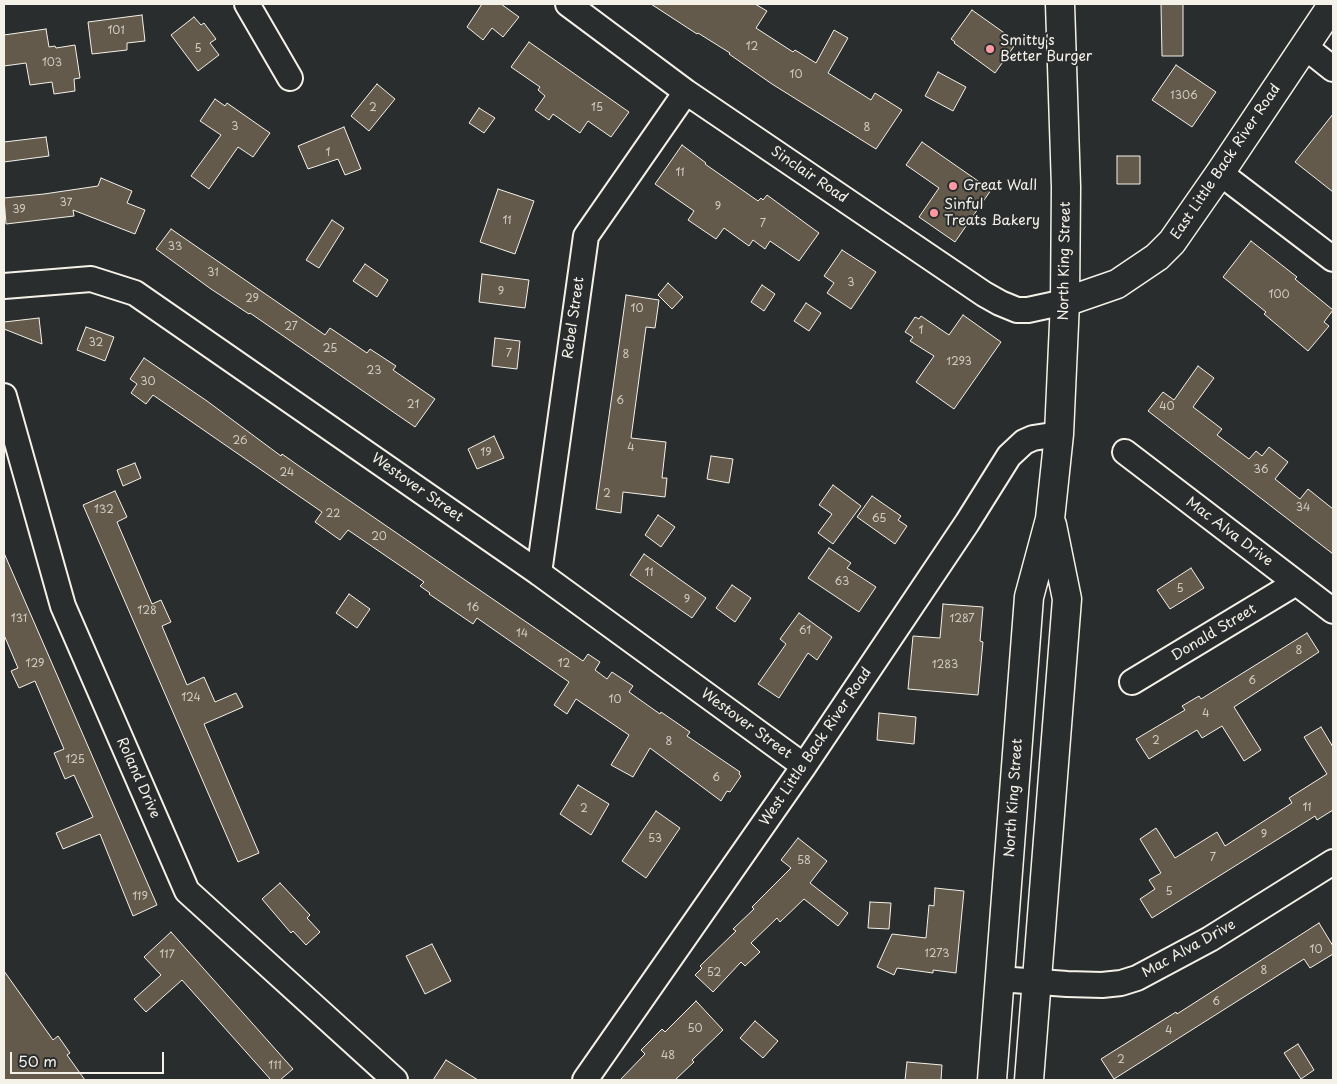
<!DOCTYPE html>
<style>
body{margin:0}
#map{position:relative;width:1337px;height:1084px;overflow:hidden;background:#2a2d2e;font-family:"Playpen Sans",sans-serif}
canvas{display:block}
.frame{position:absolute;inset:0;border:5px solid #f4f1e8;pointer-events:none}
.scale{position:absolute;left:10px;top:1052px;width:154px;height:22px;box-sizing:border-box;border:2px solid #f4f1e8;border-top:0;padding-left:6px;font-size:15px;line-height:18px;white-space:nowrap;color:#f4f1e8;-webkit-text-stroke:4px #2a2d2e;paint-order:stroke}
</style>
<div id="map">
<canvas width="1337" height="1084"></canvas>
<div class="frame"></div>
<div class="scale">50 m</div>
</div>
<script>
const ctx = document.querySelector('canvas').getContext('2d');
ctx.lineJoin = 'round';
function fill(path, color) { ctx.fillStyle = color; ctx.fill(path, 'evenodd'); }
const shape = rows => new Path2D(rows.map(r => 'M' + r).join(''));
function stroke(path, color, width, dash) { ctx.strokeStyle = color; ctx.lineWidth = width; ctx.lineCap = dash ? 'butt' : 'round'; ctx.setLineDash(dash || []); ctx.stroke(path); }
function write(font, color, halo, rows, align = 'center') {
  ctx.font = font + ' "Playpen Sans",sans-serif'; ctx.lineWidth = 4; ctx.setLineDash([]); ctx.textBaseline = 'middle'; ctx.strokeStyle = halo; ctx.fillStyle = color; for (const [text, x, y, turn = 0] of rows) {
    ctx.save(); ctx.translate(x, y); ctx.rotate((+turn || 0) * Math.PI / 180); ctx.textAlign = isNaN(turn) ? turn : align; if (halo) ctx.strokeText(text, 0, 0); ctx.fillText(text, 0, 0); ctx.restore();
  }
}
const building = shape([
 [482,4,501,4,519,17,503,37,492,28,483,40,467,27,482,4],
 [651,4,755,4,767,11,756,28,793,52,795,50,816,63,834,30,848,38,828,73,871,100,875,93,902,110,876,149,772,84,729,54,730,53,698,33,697,34,651,4],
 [1161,4,1183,4,1183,56,1162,56,1161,4],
 [972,10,1017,42,995,73,954,43,955,42,951,39,972,10],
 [142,15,145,41,127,43,127,50,92,54,88,22,142,15],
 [194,17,201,25,204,23,216,39,210,43,219,55,198,71,171,35,194,17],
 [46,29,49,47,55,46,56,48,75,45,80,78,74,79,75,91,54,94,52,82,30,85,26,63,4,66,4,35,46,29],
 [529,42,629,112,611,137,588,121,580,133,553,114,549,120,535,110,545,96,538,90,540,87,511,67,529,42],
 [1176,65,1216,92,1192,127,1152,100,1176,65],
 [938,72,966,87,953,111,925,96,938,72],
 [377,84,395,99,369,131,351,116,377,84],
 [215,99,225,106,227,103,270,133,253,157,238,147,209,189,191,176,221,135,200,121,215,99],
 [479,108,495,118,484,133,469,123,479,108],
 [1333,114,1333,192,1295,162,1333,114],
 [344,127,361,169,345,175,338,159,308,169,298,146,344,127],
 [46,137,49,156,4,162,4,142,46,137],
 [922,142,991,190,955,242,919,217,939,188,906,165,922,142],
 [682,145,706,163,705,164,758,201,761,198,763,200,767,195,819,233,799,261,770,241,765,249,753,240,749,246,724,228,716,239,688,220,694,211,655,184,682,145],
 [1117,156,1140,156,1140,184,1117,184,1117,156],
 [101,178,132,191,127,203,145,210,135,234,73,210,74,216,6,224,4,198,44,194,98,186,101,178],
 [498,189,534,201,515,254,480,242,498,189],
 [332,220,344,228,319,268,306,260,332,220],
 [171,229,325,335,330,328,367,353,370,349,396,366,393,370,435,399,415,427,250,313,249,314,211,289,156,249,171,229],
 [1251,241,1297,277,1295,279,1333,310,1324,322,1329,326,1308,351,1264,314,1266,312,1223,277,1251,241],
 [842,250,876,272,851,309,827,293,834,283,824,276,842,250],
 [365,264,388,280,377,297,353,281,365,264],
 [482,274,529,280,525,308,479,302,482,274],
 [668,283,683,297,672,309,658,295,668,283],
 [762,285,775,294,764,311,751,302,762,285],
 [626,295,659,300,655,328,646,327,631,438,666,442,662,478,667,478,665,497,623,492,621,513,596,509,626,295],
 [806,303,821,313,809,331,794,321,806,303],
 [963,315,1001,342,954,409,916,382,934,356,910,341,913,337,905,332,915,317,919,319,921,316,949,335,963,315],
 [39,318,42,344,4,329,4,322,39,318],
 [86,327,114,337,105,361,77,350,86,327],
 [495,338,520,341,517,369,492,366,495,338],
 [144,358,207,401,281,456,282,454,299,466,583,661,588,654,600,662,595,670,607,679,612,672,633,686,629,692,660,714,661,712,690,732,687,736,740,772,739,774,741,776,730,792,727,791,721,801,650,748,633,777,611,765,629,735,576,699,567,714,554,705,569,682,477,618,473,624,429,594,430,593,420,586,424,582,348,530,340,540,315,522,322,512,153,395,146,404,131,393,137,384,130,379,144,358],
 [1198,366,1214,378,1193,407,1222,429,1217,435,1249,459,1256,451,1262,456,1269,447,1288,462,1275,479,1300,499,1308,489,1333,509,1333,554,1148,411,1163,392,1174,400,1198,366],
 [494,436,504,458,477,469,468,449,494,436],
 [711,456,733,459,729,483,707,479,711,456],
 [135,463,141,478,123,486,117,470,135,463],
 [833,485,861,506,833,544,818,533,832,514,819,505,833,485],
 [115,491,127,517,117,522,152,604,161,600,171,622,162,626,187,685,204,677,215,702,236,693,243,707,204,724,259,853,238,862,83,505,115,491],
 [872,496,901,516,898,520,907,526,895,544,857,517,872,496],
 [658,515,675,527,661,547,645,535,658,515],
 [829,548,851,563,847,568,876,587,859,612,808,578,829,548],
 [4,553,157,905,133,916,100,834,63,849,56,833,93,817,74,775,65,779,54,753,64,749,35,681,19,688,11,671,18,668,4,635,4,553],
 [644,554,706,598,692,618,630,575,644,554],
 [1191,568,1204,588,1170,609,1157,590,1191,568],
 [732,585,751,598,735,622,716,608,732,585],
 [349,594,370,609,357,628,336,613,349,594],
 [943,604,983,607,980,641,983,642,978,695,908,689,913,636,940,638,943,604],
 [799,613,832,637,817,660,808,653,779,698,758,684,786,644,780,639,799,613],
 [1307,633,1319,652,1234,707,1261,750,1244,761,1222,726,1202,738,1197,730,1149,759,1136,739,1185,710,1182,706,1199,696,1201,699,1307,633],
 [879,713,916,717,914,744,877,740,879,713],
 [1321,727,1333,747,1333,810,1317,820,1315,816,1152,918,1140,899,1155,889,1149,880,1161,873,1140,839,1156,828,1175,858,1217,832,1225,846,1292,803,1289,798,1327,774,1304,737,1321,727],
 [578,785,609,804,591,835,560,814,578,785],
 [656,811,680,828,646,878,622,861,656,811],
 [798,838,827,861,810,883,848,913,838,926,804,899,780,922,777,918,751,943,760,952,745,966,741,962,713,992,695,975,702,968,700,966,736,931,733,929,754,909,752,907,791,868,781,860,798,838],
 [280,883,310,915,307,918,320,932,306,945,293,931,291,933,262,899,280,883],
 [935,888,964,891,956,973,933,970,933,973,897,968,894,975,877,967,892,934,926,938,929,905,934,906,935,888],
 [870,902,891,903,889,929,868,928,870,902],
 [1319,923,1333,946,1333,954,1310,968,1304,959,1114,1079,1101,1059,1176,1012,1177,1014,1319,923],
 [171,932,293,1069,280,1080,271,1080,182,980,146,1012,134,999,161,975,144,957,171,932],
 [432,944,451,981,425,994,406,956,432,944],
 [4,971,53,1040,58,1036,70,1053,67,1055,85,1080,4,1080,4,971],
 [696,1001,723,1030,692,1060,694,1062,675,1080,620,1080,645,1054,641,1050,662,1029,665,1032,696,1001],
 [755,1021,778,1041,763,1058,740,1038,755,1021],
 [1298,1044,1314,1070,1301,1079,1284,1053,1298,1044],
 [446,1060,478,1080,433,1080,446,1060],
 [907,1062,942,1065,941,1080,905,1080,907,1062]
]);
fill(building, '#635a4b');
stroke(building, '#f4f1e8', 1);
const minor = shape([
 [247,4,290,78],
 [568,4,686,92,984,294,1000,303,1017,310,1028,310,1065,302],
 [1304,46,1333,69],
 [1220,173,1333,259],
 [4,286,91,279,135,293,539,573,804,766],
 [4,396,63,606,187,891,395,1080],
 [1125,452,1333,611],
 [539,573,586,236,686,92],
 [1132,682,1296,583],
 [999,979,1067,984,1102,985,1121,983,1137,978,1210,939,1333,862],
 [585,1080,804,766,967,523,1009,456,1024,442,1033,438,1059,434]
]);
const tertiary = shape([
 [1065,302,1117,284,1157,257,1172,242,1220,173,1333,4]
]);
const secondary = shape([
 [992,1080,1029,597,1050,519,1059,434,1065,302,1066,187,1060,4],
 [1029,1080,1067,599,1052,525]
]);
stroke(minor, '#f4f1e8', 28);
stroke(tertiary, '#f4f1e8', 31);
stroke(secondary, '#f4f1e8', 31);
stroke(minor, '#2a2d2e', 24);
stroke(tertiary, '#2a2d2e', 28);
stroke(secondary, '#2a2d2e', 28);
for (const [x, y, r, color] of [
 [990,49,5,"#ff9aa2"],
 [953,186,5,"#ff9aa2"],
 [934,213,5,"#ff9aa2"]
]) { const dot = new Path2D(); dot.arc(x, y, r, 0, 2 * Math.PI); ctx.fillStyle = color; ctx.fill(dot); stroke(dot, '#2a2d2e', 2); }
write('11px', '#d0cbc1', null, [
 ["101",116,31],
 ["12",752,47],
 ["5",198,49],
 ["103",52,63],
 ["10",796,75],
 ["1306",1184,96],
 ["2",373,108],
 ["15",597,108],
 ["3",235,127],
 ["8",867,128],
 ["1",328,153],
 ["11",680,173],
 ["37",66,203],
 ["9",718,207],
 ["39",19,210],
 ["11",507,221],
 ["7",763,224],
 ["33",175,247],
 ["31",213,273],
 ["3",851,283],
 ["9",501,292],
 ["100",1279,295],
 ["29",252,299],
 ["10",637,309],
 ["27",291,327],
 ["1",921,331],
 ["32",96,343],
 ["25",330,349],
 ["7",509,354],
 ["8",626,355],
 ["1293",959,362],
 ["23",374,371],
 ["30",148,382],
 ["6",620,401],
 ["21",413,405],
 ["40",1167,407],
 ["26",240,441],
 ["4",631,448],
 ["19",486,453],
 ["36",1261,470],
 ["24",287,473],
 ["2",607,494],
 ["34",1303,508],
 ["132",104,510],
 ["22",333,514],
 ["65",879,519],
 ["20",379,537],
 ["11",649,573],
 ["63",842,582],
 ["5",1180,589],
 ["9",687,600],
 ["16",473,608],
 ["128",147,611],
 ["131",19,619],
 ["1287",962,619],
 ["61",805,631],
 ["14",522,634],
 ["8",1299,651],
 ["129",35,664],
 ["12",564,664],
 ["1283",945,665],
 ["6",1252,681],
 ["124",191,698],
 ["10",615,700],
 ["4",1206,714],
 ["2",1156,741],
 ["8",669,742],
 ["125",75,760],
 ["6",716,778],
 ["11",1307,808],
 ["2",584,809],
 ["9",1264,835],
 ["53",655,839],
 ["7",1213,858],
 ["58",804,861],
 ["5",1169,892],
 ["119",140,897],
 ["10",1316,950],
 ["1273",937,954],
 ["117",167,955],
 ["8",1264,971],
 ["52",714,973],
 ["6",1216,1002],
 ["50",695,1029],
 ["4",1169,1031],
 ["48",668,1056],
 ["2",1121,1060],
 ["111",275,1066]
]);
write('14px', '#f4f1e8', '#2a2d2e', [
 ["Smitty's",1000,41],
 ["Better Burger",1000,57],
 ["Great Wall",963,186],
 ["Sinful",944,205],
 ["Treats Bakery",944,221]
], 'left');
write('14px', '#f4f1e8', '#2a2d2e', [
 ["East Little Back River Road",1226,162,-56],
 ["Sinclair Road",809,175,34],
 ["North King Street",1065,261,-89],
 ["Rebel Street",574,318,-82],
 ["Westover Street",417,488,35],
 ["Mac Alva Drive",1229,532,37],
 ["Donald Street",1214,633,-31],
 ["Westover Street",746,724,36],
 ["West Little Back River Road",816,747,-56],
 ["Roland Drive",138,778,66],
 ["North King Street",1014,798,-86],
 ["Mac Alva Drive",1189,949,-29]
]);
</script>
